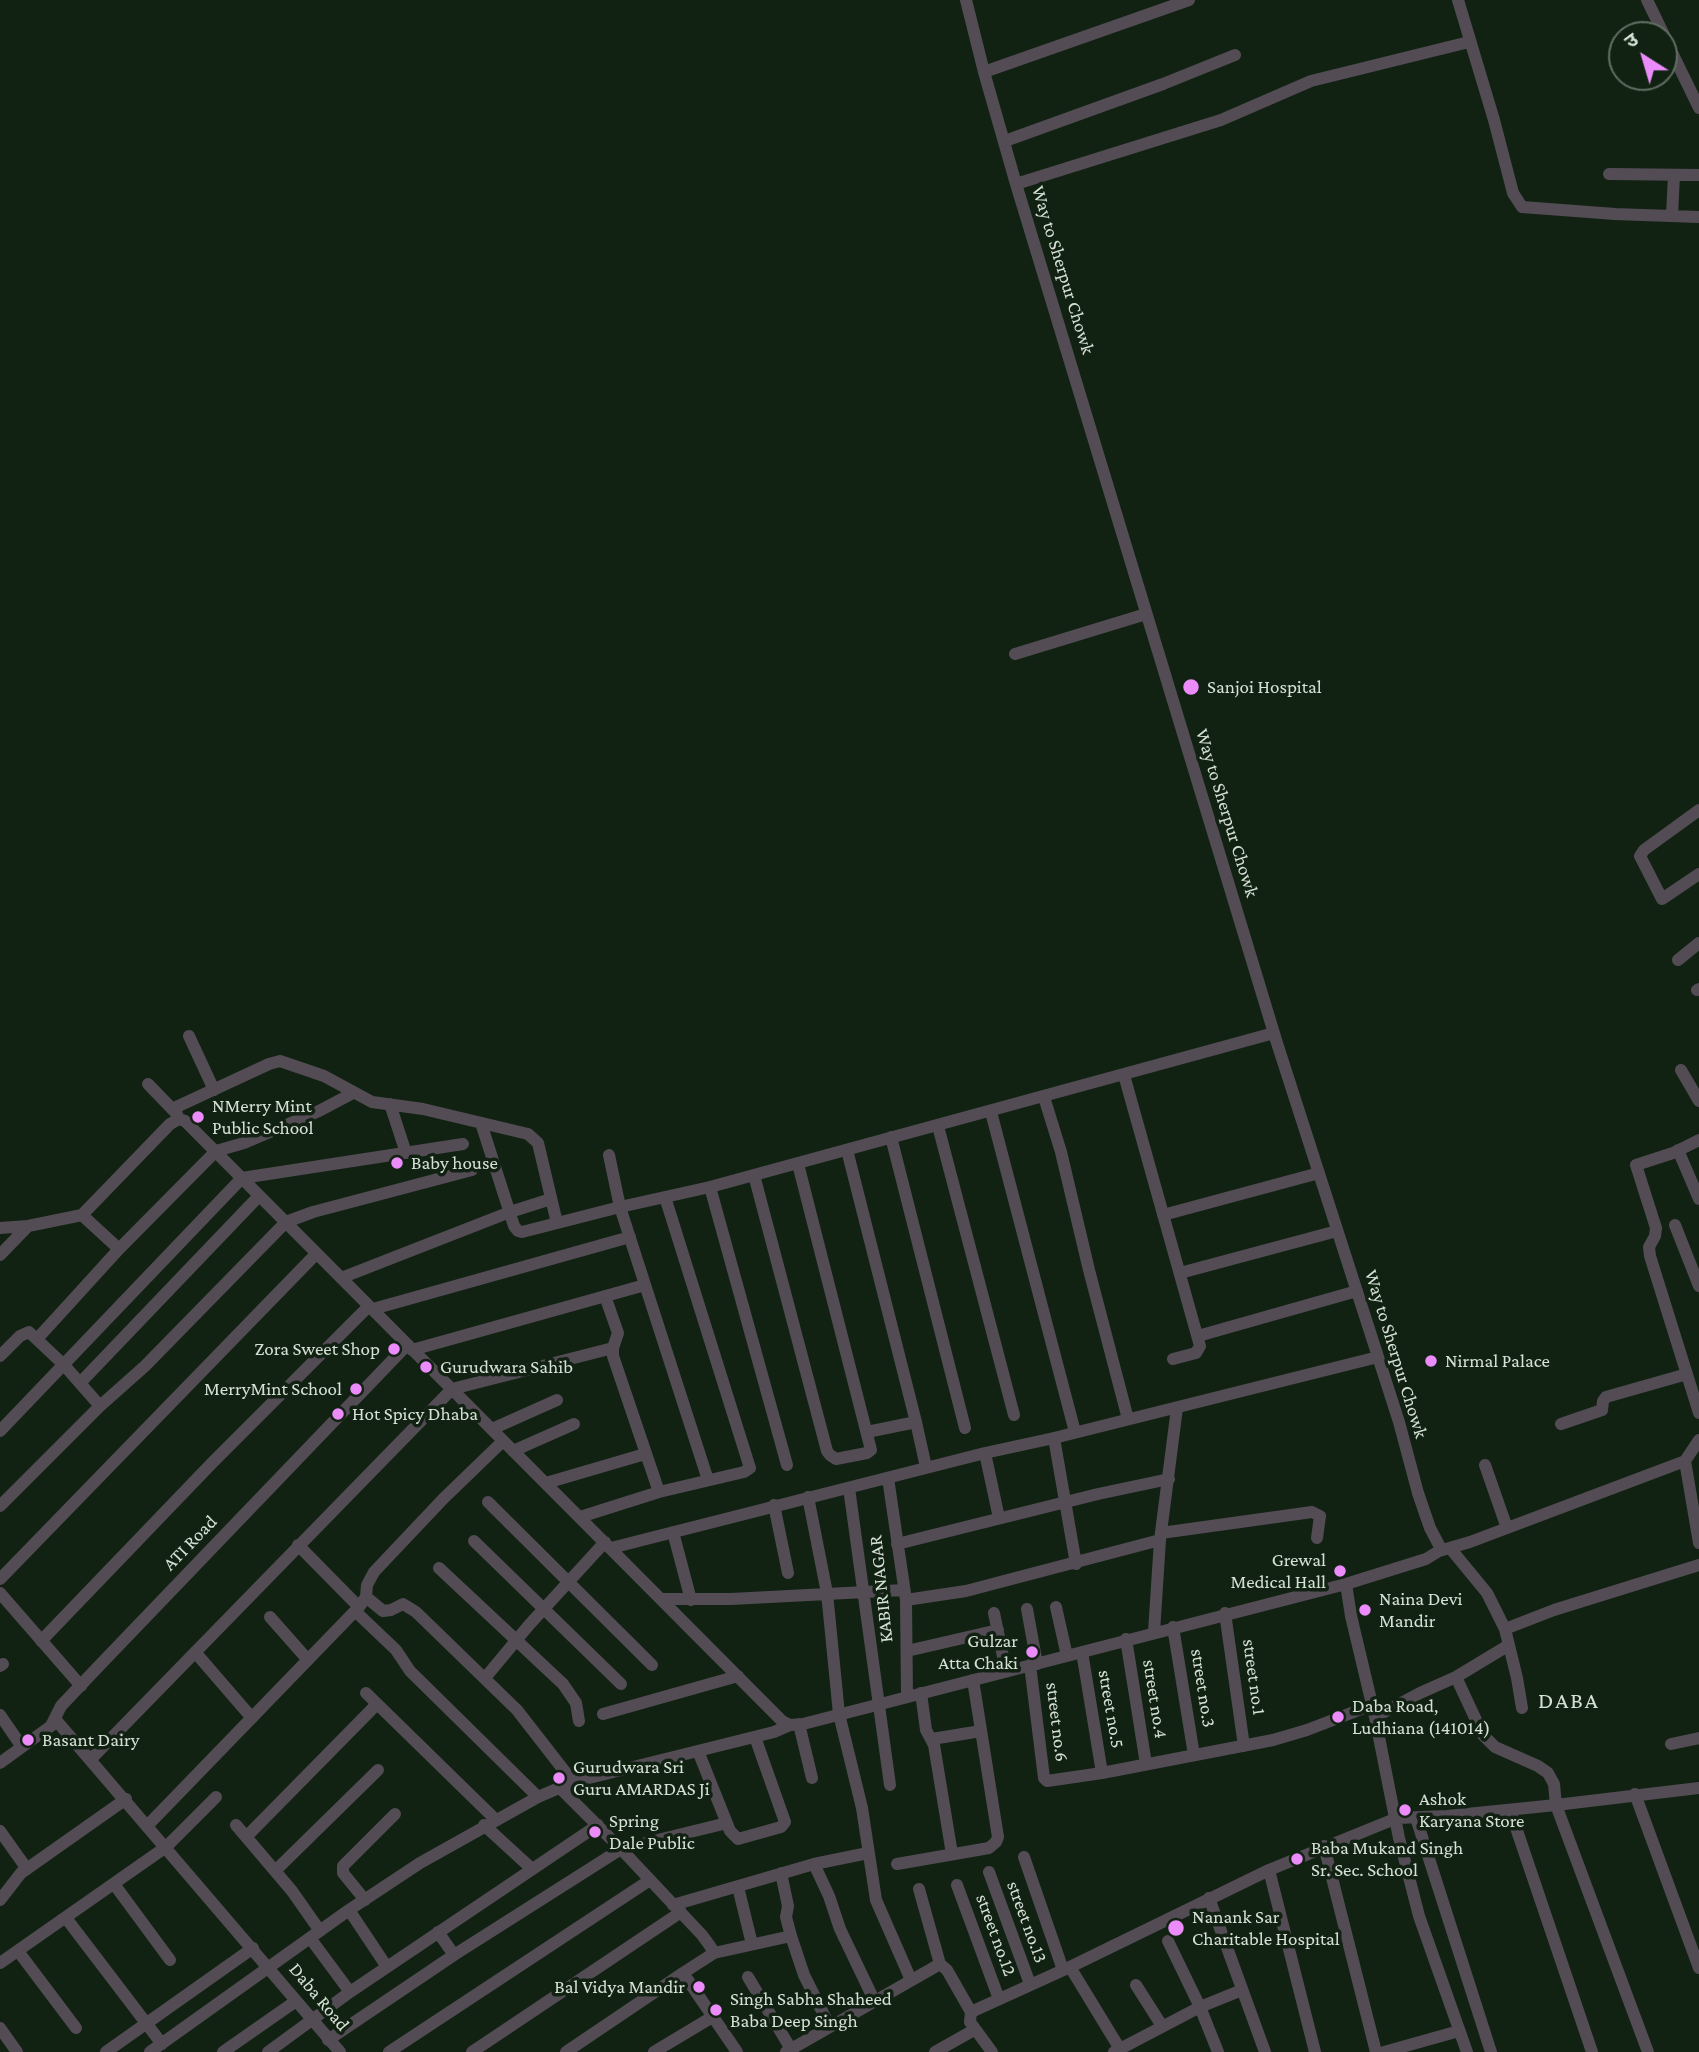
<!DOCTYPE html>
<meta charset="utf-8">
<style>
body{margin:0}
#map{position:relative;width:1699px;height:2052px;overflow:hidden;background:#112213;font-family:"Crimson Pro","Noto Sans Devanagari",serif}
canvas{display:block}
.north{position:absolute;left:1608px;top:21px;width:70px;height:70px;box-sizing:border-box;background:#112213;border:2px solid #606e61;border-radius:50%;rotate:323deg;font-size:19px;font-weight:700;line-height:28px;text-align:center;color:#d6e1d6}
.north::after{content:'';display:block;margin:auto;width:24px;height:32px;background:#ec8cfb;clip-path:polygon(50% 0,100% 100%,50% 72%,0 100%)}
</style>
<div id="map">
<canvas width="1699" height="2052"></canvas>
<div class="north">उ</div>
</div>
<script>
const ctx = document.querySelector('canvas').getContext('2d');
ctx.lineJoin = 'round';
const shape = rows => new Path2D(rows.map(r => 'M' + r).join(''));
function stroke(path, color, width, dash) { ctx.strokeStyle = color; ctx.lineWidth = width; ctx.lineCap = dash ? 'butt' : 'round'; ctx.setLineDash(dash || []); ctx.stroke(path); }
function write(font, color, halo, rows, align = 'center') {
  ctx.font = font + ' "Crimson Pro",serif'; ctx.lineWidth = 7; ctx.setLineDash([]); ctx.textBaseline = 'middle'; ctx.strokeStyle = halo; ctx.fillStyle = color; for (const [text, x, y, turn = 0] of rows) {
    ctx.save(); ctx.translate(x, y); ctx.rotate((+turn || 0) * Math.PI / 180); ctx.textAlign = isNaN(turn) ? turn : align; if (halo) ctx.strokeText(text, 0, 0); ctx.fillText(text, 0, 0); ctx.restore();
  }
}
stroke(shape([
 [1458,0,1494,120,1513,193,1522,207,1615,214,1699,217],
 [1647,0,1664,35],
 [1664,36,1699,108],
 [984,72,1189,0],
 [1005,141,1163,84,1235,55],
 [1609,174,1699,175],
 [1016,184,1221,120,1311,81,1469,42],
 [1672,216,1674,175],
 [1015,654,1146,614],
 [1699,810,1644,850,1640,856,1662,899,1699,874],
 [1678,960,1699,943],
 [1697,990,1699,989],
 [189,1036,214,1090],
 [1681,1070,1699,1101],
 [1124,1075,1200,1346,1196,1353,1173,1359],
 [148,1084,177,1114],
 [1044,1097,1061,1152,1089,1270,1128,1419],
 [390,1104,406,1153],
 [172,1109,269,1064,280,1061,324,1076,372,1102,423,1109,528,1134,538,1143,557,1223],
 [991,1112,1075,1432],
 [481,1123,514,1226,518,1231,522,1232,620,1207,710,1187,1274,1033],
 [938,1126,1014,1415],
 [891,1137,965,1428],
 [1699,1140,1673,1153,1636,1165,1656,1228,1655,1236,1649,1247,1650,1256,1699,1413],
 [847,1150,916,1422,926,1467],
 [1678,1150,1699,1199],
 [609,1155,620,1207,708,1480],
 [754,1175,827,1451,830,1455,836,1459,867,1453,871,1450,798,1164],
 [710,1187,787,1465],
 [82,1215,119,1249],
 [1163,1215,1319,1173],
 [1675,1225,1699,1286],
 [0,1228,28,1226,82,1215,170,1124,179,1119,185,1121,782,1721,790,1725,803,1724,1346,1584,1426,1559,1439,1551,1440,1547,1430,1528,1418,1493,1399,1422,1277,1043,1016,184,984,72,966,0],
 [0,1255,28,1226],
 [1180,1273,1337,1231],
 [341,1278,510,1212,551,1199],
 [605,1296,618,1333,613,1348,613,1356,659,1492],
 [373,1309,630,1237],
 [1198,1336,1357,1291],
 [37,1339,119,1249,216,1151,244,1143,319,1111,353,1093],
 [412,1350,645,1285],
 [0,1356,20,1336,29,1332,64,1365,100,1406],
 [80,1383,259,1196],
 [1561,1424,1602,1410,1603,1401,1606,1397,1687,1374],
 [492,1429,557,1400],
 [0,1431,242,1178,463,1144],
 [867,1432,916,1422],
 [1054,1438,1076,1564],
 [513,1451,574,1424],
 [985,1453,999,1518],
 [1685,1461,1699,1543],
 [1485,1465,1507,1528],
 [888,1478,906,1600,907,1696],
 [546,1483,645,1454],
 [849,1488,890,1785],
 [808,1497,827,1593,839,1714,862,1808,876,1900,911,1980],
 [488,1502,652,1665],
 [774,1505,788,1573],
 [0,1506,100,1406,145,1366,286,1222,313,1212,472,1170],
 [580,1517,659,1492,744,1472,750,1468,665,1197],
 [673,1532,691,1600],
 [1161,1533,1312,1512,1320,1516,1317,1538],
 [474,1541,621,1684],
 [897,1544,1098,1494,1169,1479],
 [298,1545,359,1607],
 [611,1548,985,1453,1054,1438,1378,1357],
 [1450,1548,1487,1593,1505,1629,1517,1678,1522,1708],
 [1439,1551,1470,1542,1685,1461,1699,1440],
 [439,1568,563,1684,576,1703,579,1721],
 [0,1579,316,1254],
 [1346,1584,1351,1616,1375,1717,1399,1838,1419,1916,1467,2052],
 [0,1593,81,1686],
 [366,1597,383,1611,391,1610,403,1604,416,1612,517,1710,573,1782],
 [662,1599,731,1599,904,1590],
 [906,1600,966,1591,1160,1540],
 [1056,1607,1067,1656],
 [1027,1609,1037,1664],
 [355,1611,396,1650,410,1671,538,1797],
 [994,1613,1006,1671],
 [1225,1613,1244,1746],
 [270,1617,308,1660],
 [1173,1627,1194,1755],
 [1505,1629,1554,1610,1699,1565],
 [1154,1632,1160,1540,1177,1408],
 [1126,1639,1146,1764],
 [41,1641,212,1463,369,1306],
 [907,1651,998,1630],
 [195,1652,252,1718],
 [1082,1652,1102,1773],
 [1030,1665,1044,1778,1047,1781,1102,1773,1273,1740,1307,1730,1372,1705],
 [0,1666,3,1664],
 [1456,1677,1483,1735,1495,1747,1538,1766,1548,1773,1554,1784,1556,1805,1699,1788],
 [485,1678,529,1625,605,1542],
 [366,1693,495,1819],
 [921,1693,926,1730,934,1745,952,1854],
 [603,1714,738,1676],
 [0,1715,22,1747],
 [1375,1717,1420,1693,1456,1677,1509,1645],
 [55,1719,340,2052],
 [799,1724,812,1778],
 [932,1739,981,1731],
 [1671,1744,1699,1738],
 [698,1751,730,1831,738,1839,781,1827,785,1822,755,1737],
 [91,1759,452,1389,613,1348],
 [0,1763,51,1726,61,1706,97,1668,407,1345],
 [559,1787,621,1849,702,1935,710,1946,714,1953,683,1973],
 [1635,1794,1699,1968],
 [1510,1810,1592,2052],
 [1416,1818,1491,2052],
 [148,1825,359,1607,366,1597,367,1585,374,1572,443,1499,503,1441],
 [236,1825,292,1891,320,1931],
 [484,1825,532,1869],
 [0,1831,27,1869],
 [247,1836,377,1704],
 [1324,1846,1376,2052],
 [1024,1857,1063,1970],
 [814,1864,868,1853],
 [897,1864,989,1848,996,1842,998,1837,973,1680],
 [1269,1870,1315,2052],
 [275,1871,378,1770],
 [989,1872,1030,1984],
 [781,1873,788,1906,786,1917,791,1936,804,1975,830,2027],
 [114,1884,170,1960],
 [957,1885,999,1999],
 [738,1887,752,1944],
 [919,1889,940,1964],
 [1209,1898,1265,2052],
 [0,1900,21,1873,126,1799],
 [365,1900,343,1873,343,1866,395,1814],
 [673,1905,814,1864,829,1896,840,1929,875,2002],
 [349,1910,387,1967],
 [66,1918,162,2044],
 [438,1932,454,1955],
 [310,1938,350,1992],
 [1168,1941,1200,2007,1218,2052],
 [18,1951,76,2028],
 [714,1953,791,1936],
 [0,1963,166,1847,216,1797],
 [1070,1967,1120,2049],
 [748,1977,791,2049],
 [1136,1985,1162,2026],
 [0,2028,17,2052],
 [328,2040,454,1955,621,1849,727,1823],
 [106,2052,253,1948],
 [150,2052,349,1910,420,1863,538,1797,573,1782,774,1732,790,1725],
 [223,2052,296,2001],
 [268,2052,350,1992,598,1825],
 [389,2052,650,1880],
 [472,2052,681,1912],
 [566,2052,683,1973,737,2052],
 [654,2052,714,2016],
 [786,2052,940,1964,947,1970,971,2012],
 [935,2052,974,2030],
 [992,2052,970,2022,971,2012,1070,1967,1269,1870,1397,1818,1447,1816,1556,1805,1648,2052],
 [1114,2052,1200,2007,1242,1990],
 [1384,2052,1459,2031]
]), '#544c55', 12);
for (const [x, y, r, color] of [
 [1191,687,9,"#ec8cfb"],
 [198,1117,7,"#ec8cfb"],
 [397,1163,7,"#ec8cfb"],
 [394,1349,7,"#ec8cfb"],
 [1431,1361,7,"#ec8cfb"],
 [426,1367,7,"#ec8cfb"],
 [356,1389,7,"#ec8cfb"],
 [338,1414,7,"#ec8cfb"],
 [1340,1571,7,"#ec8cfb"],
 [1365,1610,7,"#ec8cfb"],
 [1032,1652,7,"#ec8cfb"],
 [1338,1717,7,"#ec8cfb"],
 [28,1740,7,"#ec8cfb"],
 [559,1778,7,"#ec8cfb"],
 [1405,1810,7,"#ec8cfb"],
 [595,1832,7,"#ec8cfb"],
 [1297,1859,7,"#ec8cfb"],
 [1176,1928,9,"#ec8cfb"],
 [699,1987,7,"#ec8cfb"],
 [716,2010,7,"#ec8cfb"]
]) { const dot = new Path2D(); dot.arc(x, y, r, 0, 2 * Math.PI); ctx.fillStyle = color; ctx.fill(dot); stroke(dot, '#112213', 2.5); }
write('19px', '#d6e1d6', '#112213', [
 ["Way to Sherpur Chowk",1063,270,73],
 ["Way to Sherpur Chowk",1227,813,73],
 ["Way to Sherpur Chowk",1396,1354,73],
 ["ATI Road",190,1543,-46],
 ["KABIR NAGAR",881,1589,-96],
 ["street no.1",1254,1677,82],
 ["street no.3",1203,1688,81],
 ["street no.4",1155,1699,81],
 ["street no.5",1111,1709,80],
 ["street no.6",1057,1722,83],
 ["street no.13",1027,1922,70],
 ["street no.12",996,1935,70],
 ["Daba Road",319,1997,50]
]);
write('19px', '#d6e1d6', '#112213', [
 ["Sanjoi Hospital",1207,687],
 ["NMerry Mint",212,1106],
 ["Public School",212,1128],
 ["Baby house",411,1163],
 ["Zora Sweet Shop",380,1349,"right"],
 ["Nirmal Palace",1445,1361],
 ["Gurudwara Sahib",440,1367],
 ["MerryMint School",342,1389,"right"],
 ["Hot Spicy Dhaba",352,1414],
 ["Grewal",1326,1560,"right"],
 ["Medical Hall",1326,1582,"right"],
 ["Naina Devi",1379,1599],
 ["Mandir",1379,1621],
 ["Gulzar",1018,1641,"right"],
 ["Atta Chaki",1018,1663,"right"],
 ["Daba Road,",1352,1706],
 ["Ludhiana (141014)",1352,1728],
 ["Basant Dairy",42,1740],
 ["Gurudwara Sri",573,1767],
 ["Guru AMARDAS Ji",573,1789],
 ["Ashok",1419,1799],
 ["Karyana Store",1419,1821],
 ["Spring",609,1821],
 ["Dale Public",609,1843],
 ["Baba Mukand Singh",1311,1848],
 ["Sr. Sec. School",1311,1870],
 ["Nanank Sar",1192,1917],
 ["Charitable Hospital",1192,1939],
 ["Bal Vidya Mandir",685,1987,"right"],
 ["Singh Sabha Shaheed",730,1999],
 ["Baba Deep Singh",730,2021]
], 'left');
ctx.letterSpacing = '2px';
write('23px', '#d6e1d6', '#112213', [
 ["DABA",1569,1701]
]);
ctx.letterSpacing = '0px';
</script>
